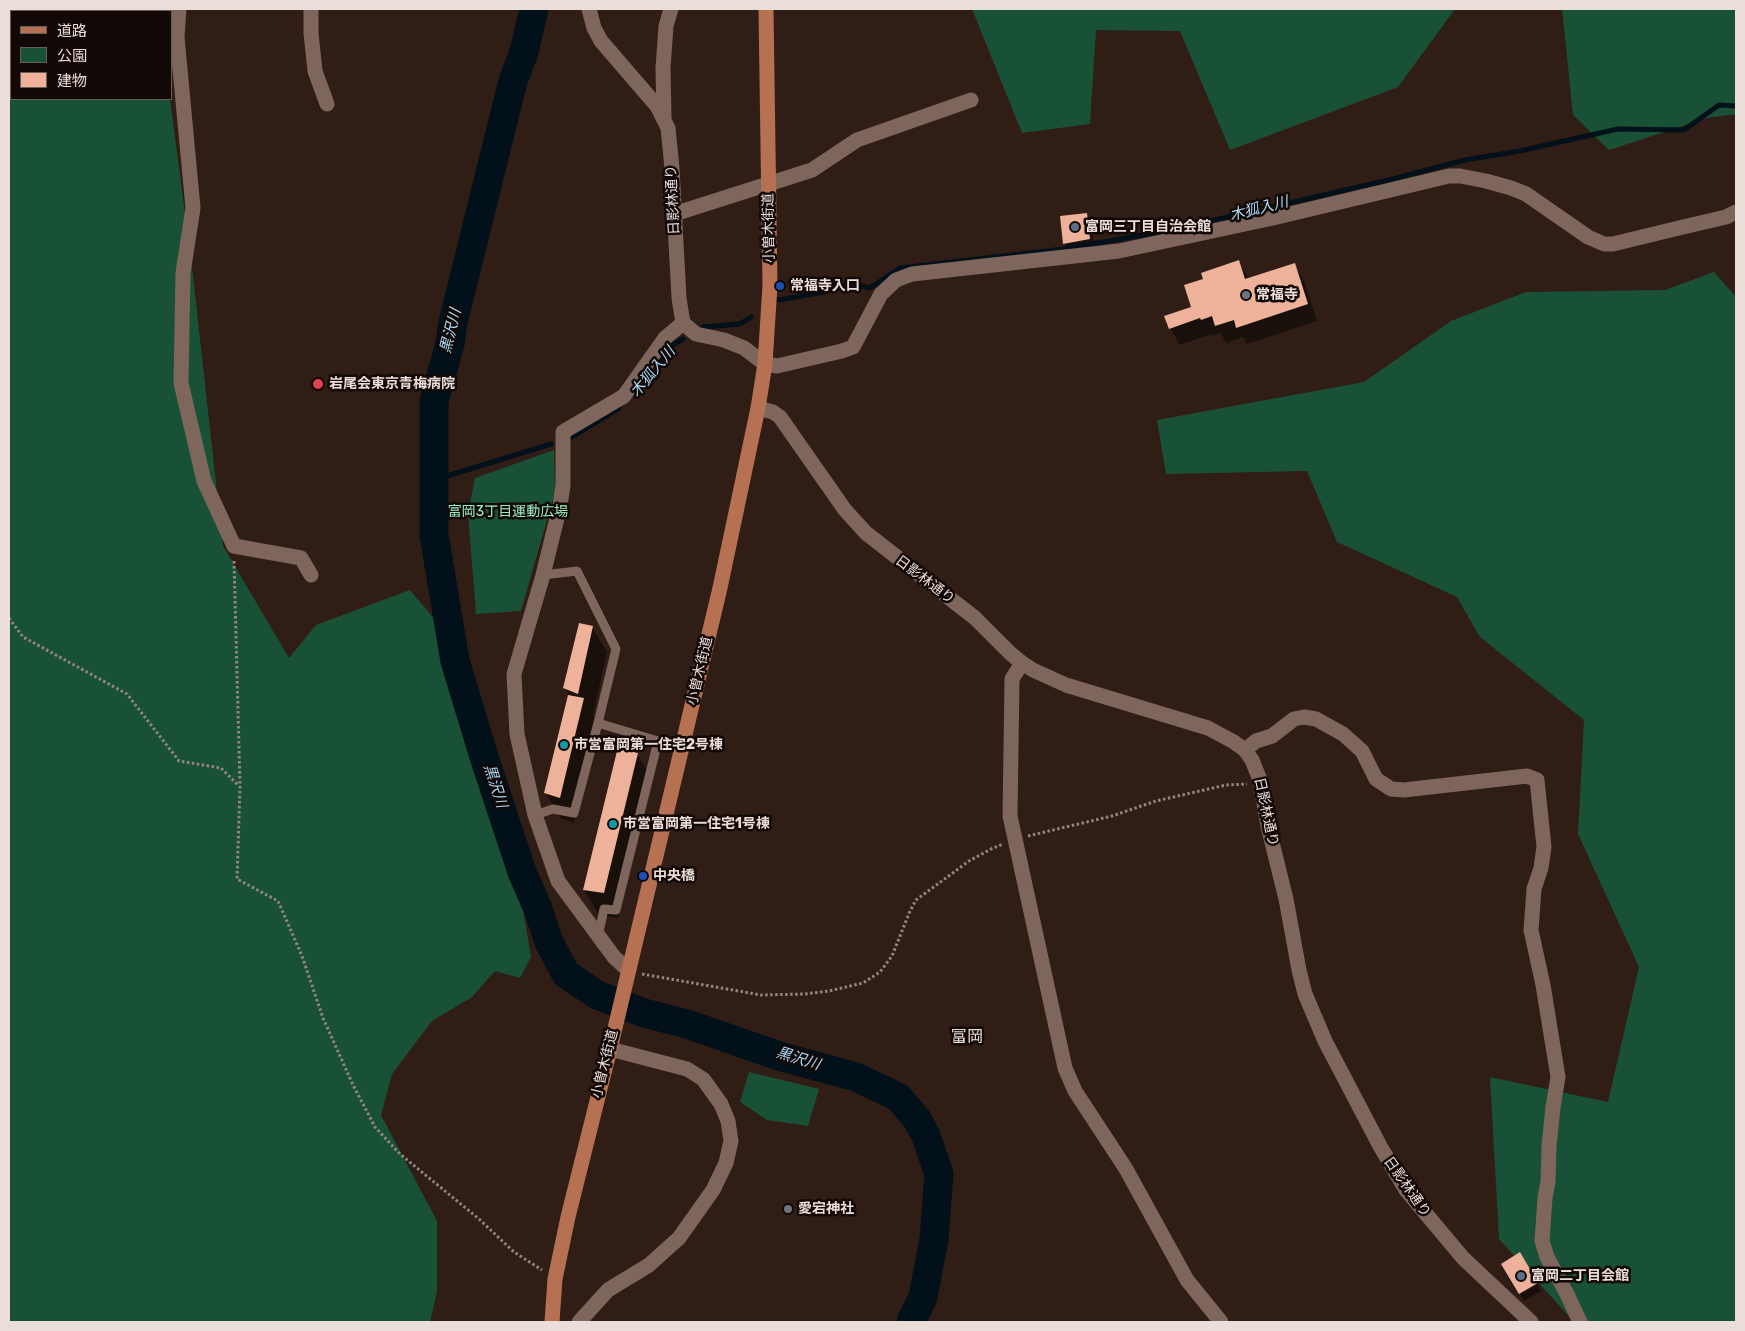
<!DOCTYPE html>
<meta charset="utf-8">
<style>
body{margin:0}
#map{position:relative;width:1745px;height:1331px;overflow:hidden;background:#301d16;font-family:Rubik,"Noto Sans JP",sans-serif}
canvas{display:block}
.frame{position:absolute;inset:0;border:10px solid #ebddd8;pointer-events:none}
.legend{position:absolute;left:10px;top:10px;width:162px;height:90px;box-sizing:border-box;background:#120907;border:1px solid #695e5b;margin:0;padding:6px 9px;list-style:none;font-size:15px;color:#ebddd8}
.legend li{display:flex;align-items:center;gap:10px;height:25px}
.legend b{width:25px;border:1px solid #695e5b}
</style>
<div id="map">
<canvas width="1745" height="1331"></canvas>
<div class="frame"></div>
<ul class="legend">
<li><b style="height:6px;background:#b57151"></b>道路</li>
<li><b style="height:14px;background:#195136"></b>公園</li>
<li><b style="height:14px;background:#eeb29b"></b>建物</li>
</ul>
</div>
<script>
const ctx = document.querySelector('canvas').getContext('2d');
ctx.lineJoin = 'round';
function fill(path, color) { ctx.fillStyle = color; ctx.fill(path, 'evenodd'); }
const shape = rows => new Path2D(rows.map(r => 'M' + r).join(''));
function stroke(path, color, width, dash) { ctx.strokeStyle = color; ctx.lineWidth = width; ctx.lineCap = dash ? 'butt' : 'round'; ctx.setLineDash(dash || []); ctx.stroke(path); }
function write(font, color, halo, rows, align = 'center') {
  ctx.font = font + ' Rubik,"Noto Sans JP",sans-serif'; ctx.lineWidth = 5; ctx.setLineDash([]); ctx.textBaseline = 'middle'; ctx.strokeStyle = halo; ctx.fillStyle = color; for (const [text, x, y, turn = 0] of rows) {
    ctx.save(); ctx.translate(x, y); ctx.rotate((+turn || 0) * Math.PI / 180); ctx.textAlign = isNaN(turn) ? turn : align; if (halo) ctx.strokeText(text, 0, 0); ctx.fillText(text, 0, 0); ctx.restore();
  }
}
fill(shape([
 [9,9,158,9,158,11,11,11,11,99,170,99,192,267,223,546,289,658,316,625,410,590,447,634,518,880,531,957,520,978,495,971,472,997,432,1021,392,1074,381,1115,437,1221,437,1292,430,1322,9,1322],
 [972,9,1455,9,1398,87,1230,150,1180,31,1096,30,1090,124,1022,133],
 [1562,9,1736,9,1736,114,1707,118,1609,150,1573,115],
 [1714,272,1736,297,1736,1322,1574,1322,1499,1239,1490,1077,1608,1102,1639,967,1578,834,1584,720,1480,637,1457,597,1337,542,1307,471,1166,474,1157,420,1364,382,1451,321,1526,292,1665,290],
 [554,450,555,492,521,611,476,614,468,513,475,478],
 [749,1072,819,1089,808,1126,767,1120,740,1102]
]), '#195136');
fill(shape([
 [1086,214,1091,223,1094,247,1069,251,1064,243],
 [1238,261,1248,278,1294,264,1304,281,1317,321,1247,344,1243,337,1226,343,1221,333,1212,336,1211,334,1180,345,1170,328,1193,308,1205,280],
 [592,627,607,652,593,715,598,724,574,823,560,818,546,793,569,695,565,688],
 [637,754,652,779,618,918,599,915,584,890],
 [1520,1254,1541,1291,1524,1301,1503,1264]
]), '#0007');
stroke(shape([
 [779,300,824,292,852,283,870,288,900,268,1064,249,1171,230,1389,180,1465,160,1520,151,1618,129,1684,130,1719,105,1736,106],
 [703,327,740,324,751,317],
 [634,394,673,345,683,339],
 [572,437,619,408],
 [434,480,551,444]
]), '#011019', 5);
stroke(shape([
 [534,9,524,52,513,81,453,322,450,344,434,401,434,535,455,661,485,760,522,872,538,909,549,942,566,974,597,995,644,1013,687,1024,779,1056,856,1077,898,1097,917,1119,926,1136,939,1174,934,1239,923,1297,911,1322]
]), '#011019', 29);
fill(shape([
 [1087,213,1090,239,1063,244,1060,216],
 [1239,260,1245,279,1295,263,1308,304,1236,328,1234,320,1215,326,1212,316,1201,320,1200,318,1169,329,1164,316,1191,307,1184,285,1203,279,1201,273],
 [579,623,593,626,578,694,563,688],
 [568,695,584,698,560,798,544,793],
 [618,747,638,753,604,893,583,890],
 [1520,1252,1538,1283,1519,1294,1501,1264]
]), '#eeb29b');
stroke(shape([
 [234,561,240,786,237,879,278,901,302,956,323,1018,353,1085,375,1127,400,1154,479,1219,514,1252,542,1270],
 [9,618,23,637,127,694,179,761,221,768,239,786],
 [1028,836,1112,816,1156,801,1226,785,1247,784],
 [642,974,761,995,805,994,829,991,863,983,880,972,892,956,910,911,916,900,969,861,991,849,1003,844]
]), '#95857f', 3, [2.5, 2.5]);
stroke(shape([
 [543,575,577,571,616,649,598,723],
 [535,815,553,809,574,813,598,723,658,741,616,910,604,909,598,936]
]), '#7e665d', 9);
stroke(shape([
 [179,9,177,37,193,208,183,273,181,383,204,481,234,546,301,558,311,575],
 [311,9,311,33,315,71,327,104],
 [589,9,594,28,601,41,657,106,668,128,672,168,679,298,683,323,696,334,724,340,744,348,765,364,777,366,842,351,853,347,881,294,896,280,912,274,1119,251,1273,218,1449,176,1460,176,1486,181,1511,188,1526,194,1588,237,1604,244,1613,244,1683,227,1726,217,1736,212],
 [664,117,663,68,666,26,671,9],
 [674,214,812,170,857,140,971,100],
 [1022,663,1012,679,1010,816,1065,1068,1075,1091,1126,1169,1187,1280,1221,1322],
 [1245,750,1256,741,1272,736,1294,719,1304,717,1316,719,1343,734,1362,751,1376,779,1391,789,1404,790,1527,776,1537,780,1544,847,1541,868,1534,889,1531,930,1543,985,1558,1077,1553,1107,1549,1146,1548,1182,1545,1198,1542,1241,1547,1257,1567,1294,1580,1322],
 [628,970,614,957,558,881,535,815,517,734,514,674,543,575,560,506,563,485,563,432,624,396,665,338,683,323],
 [579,1322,608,1290,649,1265,679,1238,713,1190,726,1163,731,1141,728,1121,721,1104,703,1079,687,1069,610,1049]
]), '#7e665d', 15);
stroke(shape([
 [758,408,773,412,780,417,845,510,866,533,975,618,1010,653,1022,663,1033,670,1066,685,1208,728,1234,742,1245,750,1252,760,1260,780,1268,826,1286,899,1299,970,1305,994,1325,1041,1380,1146,1406,1190,1463,1258,1531,1322]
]), '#7e665d', 15);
stroke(shape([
 [552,1322,555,1279,568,1217,610,1049,720,588,758,408,765,364,770,285,766,9]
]), '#b57151', 15);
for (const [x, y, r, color] of [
 [1075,227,5,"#5c6f8a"],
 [780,286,5,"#1a4fb4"],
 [1246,295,5,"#6b7280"],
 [318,384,6,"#e0444e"],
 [564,745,5,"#0f9aa8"],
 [613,824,5,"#0f9aa8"],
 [643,876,5,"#1a4fb4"],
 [788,1209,5,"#6b7280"],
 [1521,1276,5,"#5c6f8a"]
]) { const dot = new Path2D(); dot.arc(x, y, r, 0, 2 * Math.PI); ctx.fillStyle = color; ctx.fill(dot); stroke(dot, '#120907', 2); }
write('14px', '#ebddd8', '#120907', [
 ["日影林通り",673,200,-93],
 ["小曽木街道",769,228,-91],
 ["日影林通り",925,580,37],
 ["小曽木街道",700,671,-77],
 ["日影林通り",1266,812,78],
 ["小曽木街道",605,1064,-76],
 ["日影林通り",1407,1187,55]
]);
write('bold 14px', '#ebddd8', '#120907', [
 ["富岡三丁目自治会館",1085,227],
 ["常福寺入口",790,286],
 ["常福寺",1256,295],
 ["岩尾会東京青梅病院",329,384],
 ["市営富岡第一住宅2号棟",574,745],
 ["市営富岡第一住宅1号棟",623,824],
 ["中央橋",653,876],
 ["愛宕神社",798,1209],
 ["富岡二丁目会館",1531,1276]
], 'left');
write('14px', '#99eebe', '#120907', [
 ["富岡3丁目運動広場",508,512]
]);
write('italic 15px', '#a9d9f6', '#120907', [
 ["木狐入川",1259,209,-14],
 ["黒沢川",451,331,-76],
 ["木狐入川",653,372,-50],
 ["黒沢川",495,786,72],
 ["黒沢川",798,1059,17]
]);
write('16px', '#ebddd8', '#120907', [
 ["富岡",967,1037]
]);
</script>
